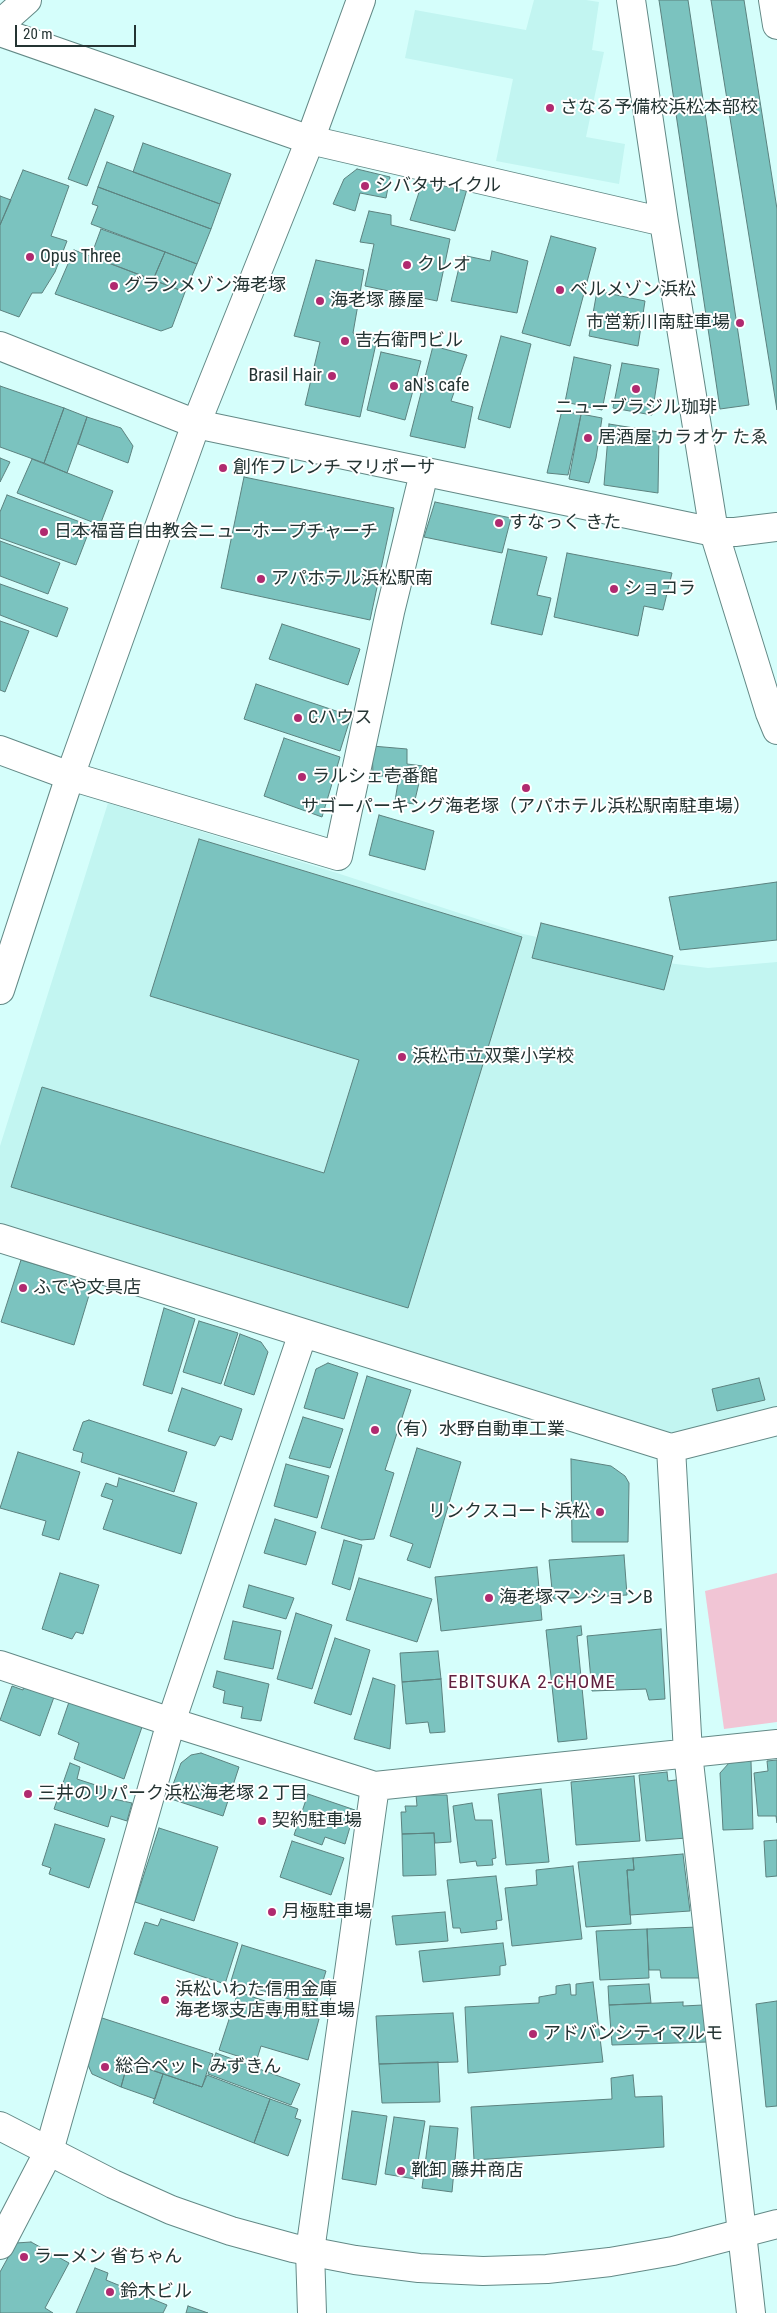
<!DOCTYPE html>
<meta charset="utf-8">
<style>
body{margin:0}
#map{position:relative;width:777px;height:2313px;overflow:hidden;background:#d5fefb;font-family:"Roboto Condensed",sans-serif}
canvas{display:block}
.scale{position:absolute;left:15px;top:25px;width:121px;height:22px;box-sizing:border-box;border:2px solid #243433;border-top:0;padding-left:6px;font-size:15px;line-height:18px;white-space:nowrap;color:#243433;-webkit-text-stroke:4px #fff;paint-order:stroke}
</style>
<div id="map">
<canvas width="777" height="2313"></canvas>
<div class="scale">20 m</div>
</div>
<script>
const ctx = document.querySelector('canvas').getContext('2d');
ctx.lineJoin = 'round';
function fill(path, color) { ctx.fillStyle = color; ctx.fill(path, 'evenodd'); }
const shape = rows => new Path2D(rows.map(r => 'M' + r).join(''));
function stroke(path, color, width, dash) { ctx.strokeStyle = color; ctx.lineWidth = width; ctx.lineCap = dash ? 'butt' : 'round'; ctx.setLineDash(dash || []); ctx.stroke(path); }
function write(font, color, halo, rows, align = 'center') {
  ctx.font = font + ' "Roboto Condensed","Noto Sans JP",sans-serif'; ctx.lineWidth = 4; ctx.setLineDash([]); ctx.textBaseline = 'middle'; ctx.strokeStyle = halo; ctx.fillStyle = color; for (const [text, x, y, turn = 0] of rows) {
    ctx.save(); ctx.translate(x, y); ctx.rotate((+turn || 0) * Math.PI / 180); ctx.textAlign = isNaN(turn) ? turn : align; if (halo) ctx.strokeText(text, 0, 0); ctx.fillText(text, 0, 0); ctx.restore();
  }
}
fill(shape([
 [534,0,586,0,599,2,592,50,604,52,586,137,625,144,619,184,496,161,513,79,405,58,415,10,526,30],
 [108,803,337,873,523,934,644,960,708,968,777,962,777,1407,674,1436,0,1224,0,1146]
]), '#c2f5f1');
fill(shape([
 [777,1573,777,1722,724,1729,705,1591]
]), '#f1c5d5');
const building = shape([
 [659,0,688,0,749,405,720,409,659,0],
 [711,0,744,0,777,209,777,410,711,0],
 [95,109,114,116,87,186,68,179,95,109],
 [143,143,231,174,220,204,133,172,143,143],
 [107,162,220,204,211,229,98,187,107,162],
 [357,169,390,177,386,198,360,193,355,211,333,204,344,179,357,169],
 [23,170,69,186,51,236,67,241,55,272,42,293,32,293,19,317,0,310,0,225,23,170],
 [423,180,467,189,455,231,410,220,423,180],
 [98,187,211,229,197,264,91,224,98,206,92,204,98,187],
 [0,196,11,200,0,225,0,196],
 [369,211,391,215,391,225,450,239,437,301,365,286,374,244,360,242,369,211],
 [101,229,165,252,153,280,91,256,101,229],
 [551,236,596,248,570,346,522,333,551,236],
 [74,250,185,292,172,327,161,331,55,294,74,250],
 [492,251,528,261,517,313,451,301,462,255,490,261,492,251],
 [165,252,197,264,185,292,153,280,165,252],
 [316,260,364,270,353,333,377,339,360,417,305,405,320,342,294,336,316,260],
 [597,291,645,301,638,346,589,336,597,291],
 [501,336,531,344,510,428,478,419,501,336],
 [433,346,467,355,451,401,473,407,465,448,410,436,433,346],
 [381,352,421,361,405,420,367,410,381,352],
 [574,357,611,365,602,410,565,402,574,357],
 [622,363,659,369,652,415,613,408,622,363],
 [0,386,64,408,44,463,0,447,0,386],
 [64,408,87,417,67,473,44,463,64,408],
 [562,410,581,415,568,475,547,473,562,410],
 [581,414,602,418,596,458,589,483,569,479,581,414],
 [87,417,121,428,133,446,128,463,78,444,87,417],
 [609,424,659,432,658,493,604,485,609,424],
 [0,458,10,462,0,482,0,458],
 [32,459,113,491,100,525,17,493,32,459],
 [244,477,394,508,370,620,221,588,244,477],
 [7,495,91,526,76,565,0,538,0,512,7,495],
 [435,502,511,518,502,553,424,537,435,502],
 [0,541,60,563,48,594,0,576,0,541],
 [508,549,547,557,537,595,551,598,542,635,491,624,508,549],
 [567,553,672,573,663,610,644,606,638,636,554,617,567,553],
 [0,584,68,608,57,637,0,615,0,584],
 [0,621,29,631,5,692,0,690,0,621],
 [282,624,360,649,348,685,269,659,282,624],
 [256,684,351,716,340,751,244,719,256,684],
 [284,738,340,757,322,817,264,796,284,738],
 [372,746,407,749,407,764,423,766,414,804,395,801,399,776,373,776,372,746],
 [379,815,434,831,425,870,369,855,379,815],
 [199,839,522,937,408,1308,11,1187,42,1087,324,1173,359,1060,150,996,199,839],
 [777,882,777,940,680,950,669,897,777,882],
 [541,923,673,956,664,990,532,958,541,923],
 [21,1260,93,1282,74,1345,1,1322,21,1260],
 [164,1308,195,1319,172,1394,143,1385,164,1308],
 [199,1321,238,1333,221,1384,183,1372,199,1321],
 [240,1334,261,1342,268,1352,254,1395,224,1385,240,1334],
 [328,1363,358,1373,344,1419,304,1408,316,1369,328,1363],
 [367,1376,411,1390,385,1470,394,1473,374,1539,361,1540,321,1528,367,1376],
 [759,1378,765,1400,717,1411,712,1389,759,1378],
 [182,1388,242,1409,232,1440,220,1436,215,1446,168,1431,182,1388],
 [303,1417,343,1429,330,1468,289,1458,303,1417],
 [89,1420,187,1452,174,1492,81,1462,83,1453,73,1450,83,1422,89,1420],
 [417,1448,461,1462,430,1568,407,1560,413,1544,390,1536,417,1448],
 [18,1452,80,1472,59,1540,42,1535,46,1521,0,1508,18,1452],
 [571,1459,611,1466,625,1476,629,1483,628,1542,572,1542,571,1459],
 [286,1464,329,1476,317,1518,274,1506,286,1464],
 [119,1478,197,1503,181,1554,103,1529,113,1500,101,1496,106,1483,117,1487,119,1478],
 [275,1519,316,1532,306,1565,264,1553,275,1519],
 [344,1540,362,1545,350,1590,332,1584,344,1540],
 [624,1555,627,1595,553,1599,549,1560,624,1555],
 [537,1567,542,1620,441,1631,435,1577,537,1567],
 [60,1573,99,1585,83,1634,76,1632,72,1639,42,1629,60,1573],
 [359,1578,432,1599,417,1642,346,1620,359,1578],
 [249,1585,294,1598,286,1619,243,1607,249,1585],
 [296,1613,332,1625,312,1689,277,1679,296,1613],
 [233,1621,281,1631,273,1669,224,1659,233,1621],
 [581,1626,582,1635,577,1636,587,1739,558,1742,546,1630,581,1626],
 [661,1629,665,1699,649,1700,646,1689,592,1691,587,1636,661,1629],
 [335,1638,370,1650,351,1715,314,1703,335,1638],
 [438,1651,441,1679,402,1682,400,1653,438,1651],
 [217,1671,269,1684,261,1721,241,1718,243,1707,223,1703,225,1691,213,1687,217,1671],
 [373,1678,395,1685,390,1749,354,1739,373,1678],
 [441,1679,445,1732,430,1733,428,1722,406,1724,402,1682,441,1679],
 [24,1685,54,1697,40,1736,0,1720,12,1686,23,1690,24,1685],
 [69,1702,142,1727,124,1779,74,1759,79,1743,58,1734,69,1702],
 [201,1753,239,1767,223,1816,168,1798,181,1763,191,1755,201,1753],
 [777,1760,777,1823,776,1816,758,1816,754,1773,768,1771,767,1761,777,1760],
 [751,1761,753,1829,723,1830,720,1773,729,1763,751,1761],
 [70,1763,80,1767,77,1779,117,1792,114,1799,132,1803,127,1821,111,1816,108,1827,54,1809,70,1763],
 [667,1772,668,1781,683,1779,687,1838,646,1841,639,1775,667,1772],
 [634,1776,640,1841,576,1845,571,1782,634,1776],
 [541,1789,549,1862,506,1865,498,1794,541,1789],
 [308,1794,355,1810,345,1844,325,1837,322,1845,294,1835,308,1794],
 [416,1795,447,1795,451,1842,435,1843,434,1833,402,1834,401,1812,406,1812,405,1806,417,1806,416,1795],
 [472,1803,475,1820,492,1820,496,1858,492,1859,493,1865,477,1866,476,1861,460,1863,453,1806,472,1803],
 [55,1824,105,1839,89,1888,49,1874,51,1868,42,1865,55,1824],
 [159,1828,218,1847,194,1921,135,1902,159,1828],
 [434,1833,436,1875,403,1876,402,1834,434,1833],
 [777,1840,777,1876,766,1877,764,1841,777,1840],
 [292,1841,344,1858,331,1895,280,1877,292,1841],
 [683,1854,690,1911,630,1915,627,1870,634,1870,633,1858,683,1854],
 [633,1858,634,1870,627,1870,631,1924,586,1927,578,1862,633,1858],
 [573,1866,582,1939,512,1946,505,1888,537,1885,536,1870,573,1866],
 [496,1876,502,1920,496,1921,497,1929,461,1933,460,1928,453,1928,447,1880,496,1876],
 [445,1912,448,1941,396,1945,392,1916,445,1912],
 [161,1919,238,1943,225,1984,134,1954,145,1922,158,1926,161,1919],
 [698,1927,700,1978,661,1978,660,1970,649,1970,647,1929,698,1927],
 [647,1929,649,1978,600,1980,596,1931,647,1929],
 [503,1943,506,1965,500,1966,500,1975,423,1982,419,1951,503,1943],
 [242,1945,326,1971,315,2007,231,1981,242,1945],
 [593,1982,603,2062,468,2073,465,2007,539,2003,539,1997,556,1994,556,1986,570,1984,571,1995,576,1995,576,1984,593,1982],
 [649,1984,651,2003,609,2005,608,1986,649,1984],
 [238,1992,319,2019,308,2060,261,2046,256,2062,219,2050,238,1992],
 [777,2001,777,2106,766,2107,756,2004,777,2001],
 [683,2002,683,2006,703,2005,707,2042,612,2045,609,2005,683,2002],
 [453,2013,458,2062,379,2064,376,2016,453,2013],
 [99,2017,213,2054,202,2087,128,2062,121,2087,92,2074,84,2056,99,2017],
 [216,2053,300,2084,291,2105,208,2074,216,2053],
 [128,2062,163,2074,155,2099,121,2087,128,2062],
 [438,2062,440,2102,382,2103,379,2064,438,2062],
 [163,2074,202,2087,207,2075,270,2099,254,2143,153,2103,163,2074],
 [633,2075,635,2097,662,2096,664,2147,474,2160,471,2107,612,2099,611,2078,633,2075],
 [270,2099,298,2109,295,2118,301,2120,288,2156,254,2143,270,2099],
 [352,2111,387,2116,376,2185,342,2179,352,2111],
 [394,2117,425,2121,415,2179,385,2174,394,2117],
 [430,2126,458,2128,452,2192,422,2188,430,2126],
 [31,2242,69,2263,45,2308,53,2313,0,2313,0,2272,16,2243,31,2242],
 [95,2268,108,2273,106,2280,167,2305,163,2313,76,2313,95,2268],
 [188,2306,208,2313,186,2313,188,2306]
]);
fill(building, '#7bc3bf');
stroke(building, '#5c827f', 1);
const minor = shape([
 [631,0,664,222,714,532,770,713,777,730],
 [773,0,777,25],
 [0,24,27,0],
 [0,32,310,140,664,222],
 [714,532,735,532,777,527],
 [0,750,70,776,338,856,390,612,424,473],
 [0,1238,671,1448,777,1421],
 [671,1448,688,1753,751,2313],
 [0,1665,171,1722,375,1786,777,1744],
 [0,2245,49,2151,171,1722,303,1333],
 [312,2313,310,2251,375,1786]
]);
const tertiary = shape([
 [0,346,196,424,714,532],
 [0,990,70,776,196,424,310,140,361,0],
 [0,2126,113,2184,171,2210,231,2231,293,2248,355,2260,419,2268,483,2271,547,2269,610,2262,673,2251,777,2224]
]);
stroke(minor, '#638986', 30);
stroke(tertiary, '#638986', 30);
stroke(minor, '#fff', 28);
stroke(tertiary, '#fff', 28);
for (const [x, y, r, color] of [
 [550,108,5,"#b02a6f"],
 [365,186,5,"#b02a6f"],
 [30,257,5,"#b02a6f"],
 [407,265,5,"#b02a6f"],
 [114,286,5,"#b02a6f"],
 [560,290,5,"#b02a6f"],
 [320,301,5,"#b02a6f"],
 [740,323,5,"#b02a6f"],
 [345,341,5,"#b02a6f"],
 [332,376,5,"#b02a6f"],
 [394,386,5,"#b02a6f"],
 [636,389,5,"#b02a6f"],
 [588,438,5,"#b02a6f"],
 [223,468,5,"#b02a6f"],
 [499,523,5,"#b02a6f"],
 [44,532,5,"#b02a6f"],
 [261,579,5,"#b02a6f"],
 [614,589,5,"#b02a6f"],
 [298,718,5,"#b02a6f"],
 [302,777,5,"#b02a6f"],
 [526,788,5,"#b02a6f"],
 [402,1057,5,"#b02a6f"],
 [23,1288,5,"#b02a6f"],
 [375,1430,5,"#b02a6f"],
 [600,1512,5,"#b02a6f"],
 [489,1598,5,"#b02a6f"],
 [28,1794,5,"#b02a6f"],
 [262,1821,5,"#b02a6f"],
 [272,1912,5,"#b02a6f"],
 [165,2000,5,"#b02a6f"],
 [533,2034,5,"#b02a6f"],
 [105,2067,5,"#b02a6f"],
 [401,2171,5,"#b02a6f"],
 [24,2257,5,"#b02a6f"],
 [110,2292,5,"#b02a6f"]
]) { const dot = new Path2D(); dot.arc(x, y, r, 0, 2 * Math.PI); ctx.fillStyle = color; ctx.fill(dot); stroke(dot, '#fff', 2); }
write('18px', '#243433', '#fff', [
 ["さなる予備校浜松本部校",560,108],
 ["シバタサイクル",375,186],
 ["Opus Three",40,257],
 ["クレオ",417,265],
 ["グランメゾン海老塚",124,286],
 ["ベルメゾン浜松",570,290],
 ["海老塚 藤屋",330,301],
 ["市営新川南駐車場",730,323,"right"],
 ["吉右衛門ビル",355,341],
 ["Brasil Hair",322,376,"right"],
 ["aN's cafe",404,386],
 ["ニューブラジル珈琲",636,408,"center"],
 ["居酒屋 カラオケ たゑ",598,438],
 ["創作フレンチ マリポーサ",233,468],
 ["すなっく きた",509,523],
 ["日本福音自由教会ニューホープチャーチ",54,532],
 ["アパホテル浜松駅南",271,579],
 ["ショコラ",624,589],
 ["Cハウス",308,718],
 ["ラルシェ壱番館",312,777],
 ["サゴーパーキング海老塚（アパホテル浜松駅南駐車場）",526,807,"center"],
 ["浜松市立双葉小学校",412,1057],
 ["ふでや文具店",33,1288],
 ["（有）水野自動車工業",385,1430],
 ["リンクスコート浜松",590,1512,"right"],
 ["海老塚マンションB",499,1598],
 ["三井のリパーク浜松海老塚２丁目",38,1794],
 ["契約駐車場",272,1821],
 ["月極駐車場",282,1912],
 ["浜松いわた信用金庫",175,1990],
 ["海老塚支店専用駐車場",175,2011],
 ["アドバンシティマルモ",543,2034],
 ["総合ペット みずきん",115,2067],
 ["靴卸 藤井商店",411,2171],
 ["ラーメン 省ちゃん",34,2257],
 ["鈴木ビル",120,2292]
], 'left');
ctx.letterSpacing = '1px';
write('19px', '#61213f', '#fff', [
 ["EBITSUKA 2-CHOME",532,1683]
]);
ctx.letterSpacing = '0px';
</script>
